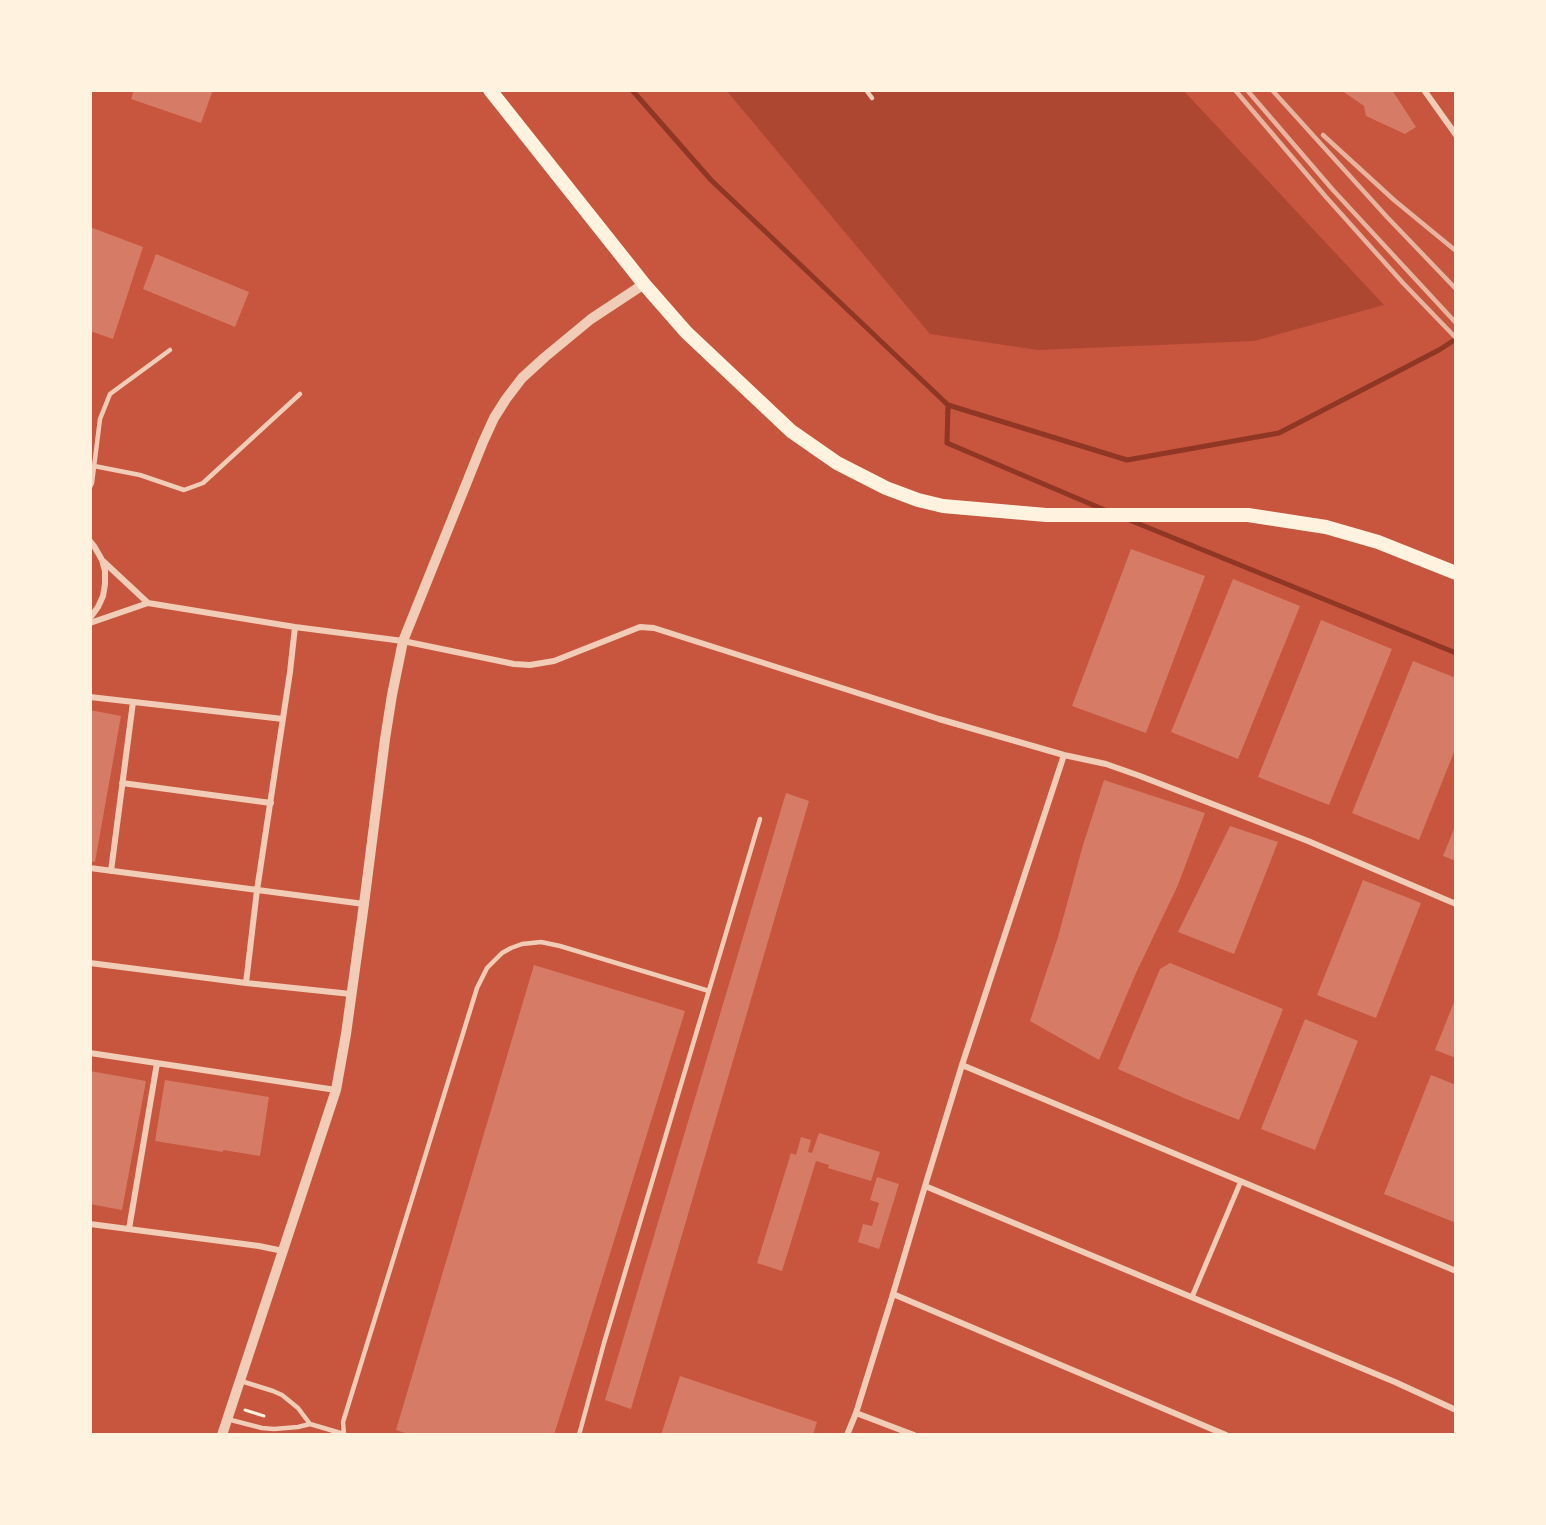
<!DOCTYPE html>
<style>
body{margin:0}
#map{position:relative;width:1546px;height:1525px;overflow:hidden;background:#c8553d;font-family:"Fira Sans",sans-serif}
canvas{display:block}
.frame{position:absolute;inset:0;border:92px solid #fff3e0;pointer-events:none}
</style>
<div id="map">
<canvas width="1546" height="1525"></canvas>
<div class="frame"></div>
</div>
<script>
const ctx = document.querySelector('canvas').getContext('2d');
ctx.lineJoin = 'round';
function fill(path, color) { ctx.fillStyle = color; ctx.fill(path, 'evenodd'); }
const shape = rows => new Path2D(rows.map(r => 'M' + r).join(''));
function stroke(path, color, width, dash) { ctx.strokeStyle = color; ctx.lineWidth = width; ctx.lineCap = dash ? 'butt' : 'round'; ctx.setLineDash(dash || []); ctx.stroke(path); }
fill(shape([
 [726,90,1183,90,1384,305,1254,341,1038,350,930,334]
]), '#ae4732');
stroke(shape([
 [632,90,711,180,948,405,947,443,1107,511],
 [948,405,1127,460,1279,433,1439,350,1456,339],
 [1127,519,1456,653]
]), '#8f3625', 5);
fill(shape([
 [134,90,213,90,201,123,131,99],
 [1341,90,1392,90,1416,127,1405,134,1366,116,1364,106],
 [90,227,143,247,113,339,90,331],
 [156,254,249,292,235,327,143,289],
 [1131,549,1205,576,1146,733,1072,706],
 [1233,579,1300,606,1238,759,1171,732],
 [1321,620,1392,649,1329,805,1258,777],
 [1413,661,1456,678,1456,747,1419,840,1352,813],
 [90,710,121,716,95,862,90,861],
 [1104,780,1205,813,1178,885,1136,973,1099,1060,1030,1021,1058,937,1083,845],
 [786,793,809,801,631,1409,605,1400],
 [1456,824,1456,861,1443,856],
 [1230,826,1278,842,1234,954,1178,932],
 [1363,880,1421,903,1376,1018,1317,995],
 [1170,963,1283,1009,1239,1120,1184,1098,1118,1069,1160,969],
 [534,965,685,1011,554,1435,411,1435,396,1430],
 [1456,997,1456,1058,1435,1050],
 [1305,1019,1358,1041,1315,1150,1261,1129],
 [90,1071,146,1081,122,1210,90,1204],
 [1431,1075,1456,1085,1456,1223,1384,1194],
 [165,1080,269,1097,260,1156,223,1150,223,1152,155,1141],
 [819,1133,880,1152,871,1181,828,1168,829,1165,816,1161,782,1271,757,1263,791,1153,796,1155,801,1137,811,1140,808,1152,812,1153],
 [877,1177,899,1184,879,1249,858,1242,863,1224,872,1226,879,1203,870,1200],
 [680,1376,817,1422,813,1435,661,1435]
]), '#d67c66');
stroke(shape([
 [245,1410,264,1416]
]), '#fff3e0', 3);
stroke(shape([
 [866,90,872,98],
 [94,466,140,475,184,490,203,483,300,394],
 [90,487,92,483,100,419,110,394,170,350],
 [241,1381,273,1391,282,1395,298,1408,310,1424],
 [227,1419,262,1428,274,1429,298,1427,310,1424,344,1434],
 [344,1435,343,1422,477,988,487,968,502,953,511,948,522,944,541,942,560,946,709,991],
 [579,1435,604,1343,760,819]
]), '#f1ccb7', 4.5);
stroke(shape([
 [1192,1297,1241,1181]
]), '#f1ccb7', 5);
stroke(shape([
 [1424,90,1456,135],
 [90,541,94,546,102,560,105,571,105,584,103,596,98,607,90,618],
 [103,561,148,603],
 [90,623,148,603,295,627,403,641,514,664,530,665,554,661,640,627,654,628,939,719,1064,755,1106,764,1140,776,1308,841,1456,904],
 [90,697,283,719],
 [122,783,271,803],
 [90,868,364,904],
 [111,871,133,702],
 [90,963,246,983,351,994],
 [246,983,257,890,290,672,295,627],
 [90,1053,336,1090],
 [962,1065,1456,1271],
 [925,1186,1395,1382,1456,1410],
 [90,1224,259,1246,283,1251],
 [129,1229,157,1063],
 [893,1294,1226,1435],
 [856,1413,914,1435],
 [847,1435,856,1413,893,1294,925,1186,962,1065,1064,755]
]), '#f1ccb7', 6);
stroke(shape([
 [222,1435,336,1090,346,1034,364,904,385,739,392,695,403,641,483,442,494,418,506,399,522,378,545,357,591,319,644,284]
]), '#f1ccb7', 10);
stroke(shape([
 [490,90,644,284,686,332,791,431,837,463,886,488,918,500,943,506,1046,515,1248,515,1326,527,1378,542,1456,573]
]), '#fff3e0', 14);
stroke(shape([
 [1235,90,1326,197,1403,283,1456,338],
 [1247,90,1333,190,1456,323],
 [1272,90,1387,217,1456,289],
 [1323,135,1394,200,1456,251]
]), '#e9b49f', 4.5);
</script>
